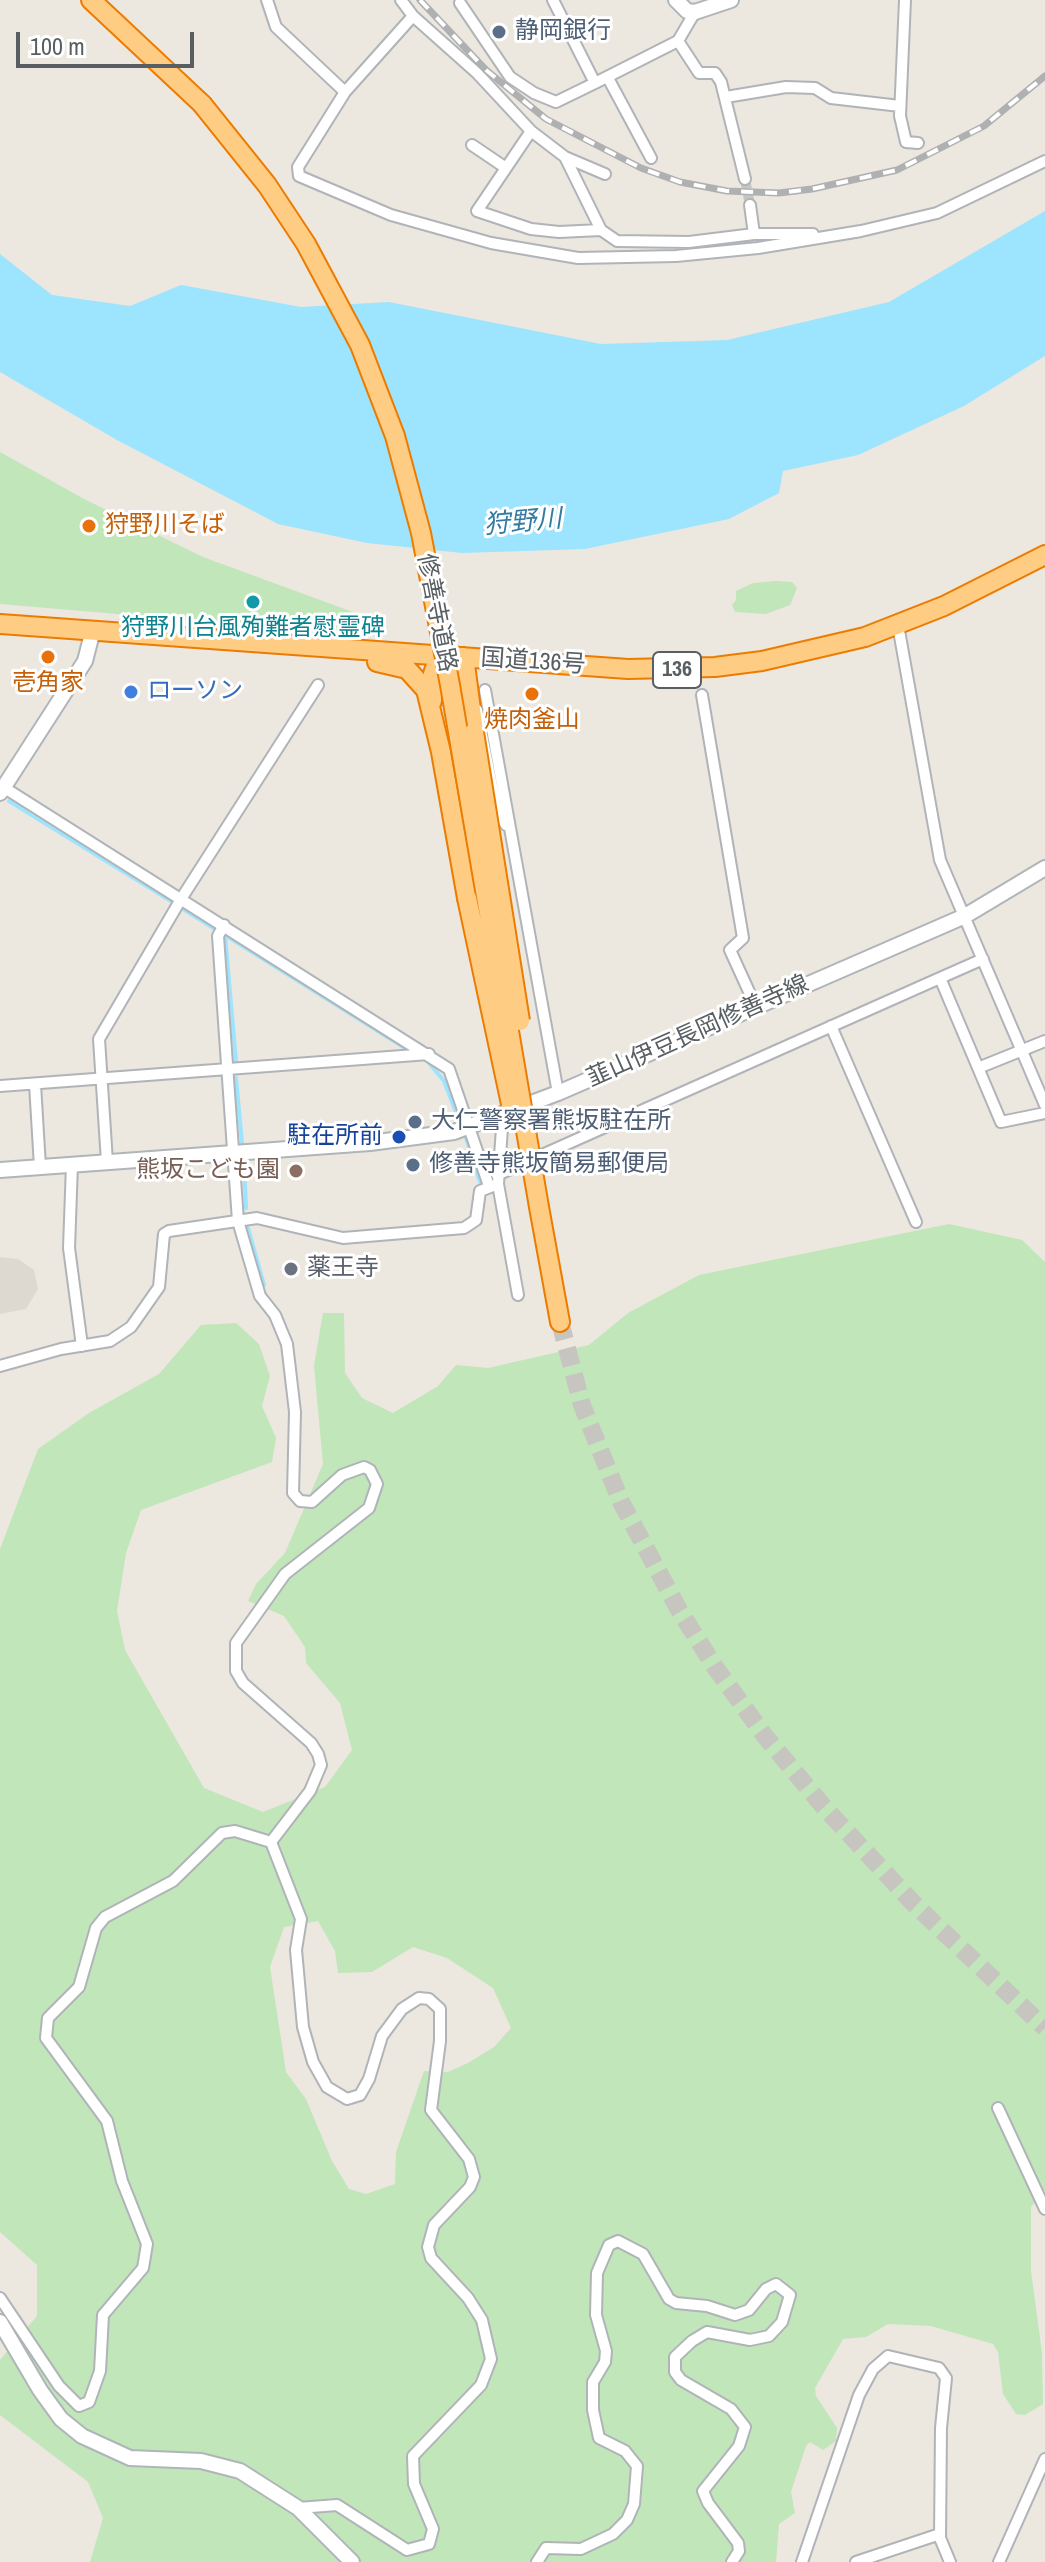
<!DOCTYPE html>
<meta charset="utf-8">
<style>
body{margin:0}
#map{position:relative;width:1045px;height:2562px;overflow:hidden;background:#ece7df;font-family:"Archivo Narrow",sans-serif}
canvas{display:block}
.scale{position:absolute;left:16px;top:32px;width:178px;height:36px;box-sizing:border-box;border:4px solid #585e61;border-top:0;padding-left:10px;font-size:24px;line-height:28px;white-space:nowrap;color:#585e61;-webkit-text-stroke:6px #fff;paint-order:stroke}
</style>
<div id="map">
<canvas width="1045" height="2562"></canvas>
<div class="scale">100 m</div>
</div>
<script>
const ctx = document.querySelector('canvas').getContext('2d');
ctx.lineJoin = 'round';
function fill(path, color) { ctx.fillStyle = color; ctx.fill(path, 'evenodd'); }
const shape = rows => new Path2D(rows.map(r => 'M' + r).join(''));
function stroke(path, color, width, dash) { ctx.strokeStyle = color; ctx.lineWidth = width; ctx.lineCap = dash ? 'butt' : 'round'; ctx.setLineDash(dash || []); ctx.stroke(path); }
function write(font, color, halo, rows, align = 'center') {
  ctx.font = font + ' "Archivo Narrow","Noto Sans JP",sans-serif'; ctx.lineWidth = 6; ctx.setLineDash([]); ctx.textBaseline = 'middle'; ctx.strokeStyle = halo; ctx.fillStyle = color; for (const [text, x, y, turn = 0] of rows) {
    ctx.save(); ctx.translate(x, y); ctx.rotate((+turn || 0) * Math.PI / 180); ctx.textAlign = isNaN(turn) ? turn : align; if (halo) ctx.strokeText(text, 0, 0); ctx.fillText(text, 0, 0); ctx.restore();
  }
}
fill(shape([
 [0,1257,18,1259,34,1270,38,1289,26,1309,0,1314]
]), '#ded9d0');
fill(shape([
 [0,452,84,499,203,557,380,622,376,636,0,604],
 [776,581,792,582,797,588,790,605,766,614,735,612,732,605,736,600,736,591,753,583],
 [949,1224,1022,1240,1045,1262,1045,2190,1031,2207,1031,2271,1042,2353,1043,2404,1025,2415,1016,2414,1003,2394,998,2352,993,2344,931,2326,888,2324,866,2337,843,2339,815,2388,816,2396,837,2428,836,2441,823,2450,810,2442,806,2446,791,2492,795,2513,779,2524,776,2562,90,2562,103,2518,88,2482,0,2415,0,2360,37,2316,37,2265,0,2232,0,1549,38,1449,89,1413,159,1374,201,1325,236,1323,259,1344,270,1376,262,1406,276,1438,272,1462,141,1510,126,1553,117,1611,125,1650,204,1788,263,1812,325,1787,352,1750,340,1703,306,1663,305,1647,284,1616,248,1601,256,1584,285,1553,323,1464,314,1366,323,1313,344,1313,345,1373,362,1398,393,1413,438,1386,456,1365,488,1368,589,1345,628,1313,699,1275],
 [318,1921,335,1951,338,1973,372,1972,413,1947,447,1958,493,1988,511,2028,494,2047,468,2063,448,2072,424,2071,396,2152,395,2184,366,2194,349,2189,332,2161,306,2099,286,2072,270,1967,284,1927]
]), '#c1e6ba');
fill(shape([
 [1045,211,1045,356,964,406,858,455,783,471,779,493,729,519,585,549,462,553,367,543,278,524,117,440,0,372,0,254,52,295,130,306,181,285,301,307,389,302,601,344,727,340,889,302]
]), '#9de4ff');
stroke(shape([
 [9,801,171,901],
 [183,909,215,929],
 [225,935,405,1048],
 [225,935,236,1061],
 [429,1063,444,1081,459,1120],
 [236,1078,242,1143],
 [466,1138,480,1182],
 [244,1162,246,1208],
 [248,1228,264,1285]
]), '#9de4ff', 4);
stroke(shape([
 [745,179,750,205]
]), '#c7c5c0', 10, [10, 5]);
stroke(shape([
 [560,1322,582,1405,621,1502,679,1610,715,1667,764,1735,823,1806,915,1905,1045,2028]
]), '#c7c5c0', 18, [18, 9]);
const street = shape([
 [267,0,276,27,345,92],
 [401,0,413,16,477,73,531,131,565,157,601,230],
 [553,0,595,83,678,41],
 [905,0,900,116,906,142,918,143],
 [460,3,510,77,534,93,556,102,595,83],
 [695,12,678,41,699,73,715,73,721,82,745,179],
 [413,16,345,92,298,167,299,176,391,215,491,243,578,258,676,256,758,248,861,231,937,213,1045,161],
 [608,78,651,158],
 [726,97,786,87,815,88,831,98,900,106],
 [531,131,477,211,531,229,559,232,601,230,617,241,689,242,754,234],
 [472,145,506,168],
 [565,157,605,174],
 [750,205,754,234,813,234],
 [898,625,940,860,1045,1105],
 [485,690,558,1093],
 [702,695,743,938,730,950,756,1007],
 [477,710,497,811,506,825],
 [0,785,449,1069,489,1186],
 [224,925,218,936,238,1221,260,1296,275,1315,287,1344,295,1412,293,1493,300,1501,312,1502,342,1475,364,1467,370,1470,377,1484,369,1508,285,1574,236,1643,236,1671,243,1683,311,1743,318,1754,321,1765,310,1791,271,1842],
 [940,978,983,959],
 [831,1026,916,1222],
 [978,1068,1045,1041],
 [35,1084,40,1167],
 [0,1086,429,1054],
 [503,1114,498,1184,518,1295],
 [107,1162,99,1039,181,899,318,685],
 [72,1164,69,1248,82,1346],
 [497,1175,940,978,1001,1122,1045,1113],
 [0,1366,61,1349,110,1341,131,1327,159,1287,164,1234,169,1231,257,1218,343,1238,464,1228,476,1220,480,1191,498,1184],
 [271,1842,301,1919,296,1950,303,2027,313,2062,327,2087,347,2099,360,2095,369,2079,382,2036,402,2009,419,1998,429,1999,440,2009,440,2041,431,2110,469,2159,474,2177,470,2187,434,2225,428,2247,431,2258,468,2298,482,2320,491,2359,481,2385,413,2456,414,2484,433,2529,429,2544,407,2550,337,2505,298,2508],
 [998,2108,1045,2209],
 [0,2298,59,2386,79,2406,89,2402,100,2371,103,2315,143,2268,147,2244,122,2181,107,2121,46,2038,48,2018,79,1987,96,1928,105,1917,173,1881,222,1833,235,1831,271,1842],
 [537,2562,546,2548,581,2549,613,2534,627,2520,634,2504,637,2466,625,2451,599,2438,593,2410,593,2382,605,2362,606,2351,596,2315,597,2273,609,2245,618,2241,643,2254,669,2299,676,2303,707,2306,735,2315,749,2310,766,2289,776,2284,790,2295,782,2322,769,2336,750,2340,707,2332,692,2341,675,2357,675,2372,681,2380,731,2409,745,2427,739,2446,703,2491,708,2503,738,2543,739,2551,732,2562],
 [802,2562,859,2395,873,2369,888,2356,939,2368,946,2378,941,2428,940,2538,950,2562],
 [856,2562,940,2534],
 [999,2562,1045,2459]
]);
const secondary = shape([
 [676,0,687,11,695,12,731,0],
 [0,793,85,661,93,630],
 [0,1170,370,1143,454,1132,558,1093,965,916,1045,868],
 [0,2322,40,2390,61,2419,82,2436,130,2458,201,2461,240,2471,298,2508,352,2562]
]);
const highway = shape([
 [91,0,202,104],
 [0,624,628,669,715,667,762,661,865,637,944,606,1045,555],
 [464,657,474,732],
 [377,662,407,669,426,690,441,752,467,898],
 [432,701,433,674,439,656],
 [539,1207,560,1322]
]);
stroke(street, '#b0b4b8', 14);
stroke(secondary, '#afb5b8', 18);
stroke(highway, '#ec7c00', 22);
stroke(street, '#fff', 10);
stroke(secondary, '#fff', 14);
stroke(highway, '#ffcc84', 18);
const rail = shape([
 [420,0,486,70,546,119,641,168,680,182,727,191,779,193,812,189,897,170,984,126,1045,76]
]);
stroke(rail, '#afb0b1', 7);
stroke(rail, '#fff', 4, [12]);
const highwayBridge = shape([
 [202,104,267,185,306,244,360,345,395,436,421,533,450,685,539,1207],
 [474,732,520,1021],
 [467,898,511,1104]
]);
stroke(highwayBridge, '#ec7c00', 22, []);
stroke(highwayBridge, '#ffcc84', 18);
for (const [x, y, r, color] of [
 [499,32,8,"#5c6f8a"],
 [89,526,8,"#e8710a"],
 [253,602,8,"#0f9aa8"],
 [48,657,8,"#e8710a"],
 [131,692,8,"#3f7fe0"],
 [532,694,8,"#e8710a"],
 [415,1122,8,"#5c6f8a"],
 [399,1137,8,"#1a4fb4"],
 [413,1165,8,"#5c6f8a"],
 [296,1171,8,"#8d6e63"],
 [291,1269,8,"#6b7280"]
]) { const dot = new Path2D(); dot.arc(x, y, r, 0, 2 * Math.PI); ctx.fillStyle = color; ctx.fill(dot); stroke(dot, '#fff', 3); }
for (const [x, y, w] of [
 [677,670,48]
]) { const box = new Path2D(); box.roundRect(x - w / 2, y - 18, w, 36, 6); ctx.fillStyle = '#fff'; ctx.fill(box); stroke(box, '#585e61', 2); }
write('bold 22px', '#585e61', null, [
 ["136",677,670]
]);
write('24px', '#4e5e75', '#fff', [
 ["静岡銀行",515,32],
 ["大仁警察署熊坂駐在所",431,1122],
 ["修善寺熊坂簡易郵便局",429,1165]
], 'left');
write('24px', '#c56008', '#fff', [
 ["狩野川そば",105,526,"left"],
 ["壱角家",48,684],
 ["焼肉釜山",532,721]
]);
write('24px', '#585e61', '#fff', [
 ["修善寺道路",436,613,79],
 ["国道136号",533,662,4],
 ["韮山伊豆長岡修善寺線",698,1032,-24]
]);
write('24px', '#0d838f', '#fff', [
 ["狩野川台風殉難者慰霊碑",253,629]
]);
write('24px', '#366cbe', '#fff', [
 ["ローソン",147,692]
], 'left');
write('24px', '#164399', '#fff', [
 ["駐在所前",383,1137]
], 'right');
write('24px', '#785e54', '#fff', [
 ["熊坂こども園",280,1171]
], 'right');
write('24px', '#5b616d', '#fff', [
 ["薬王寺",307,1269]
], 'left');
write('italic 26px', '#337ba2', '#fff', [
 ["狩野川",523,523,-5]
]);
</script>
